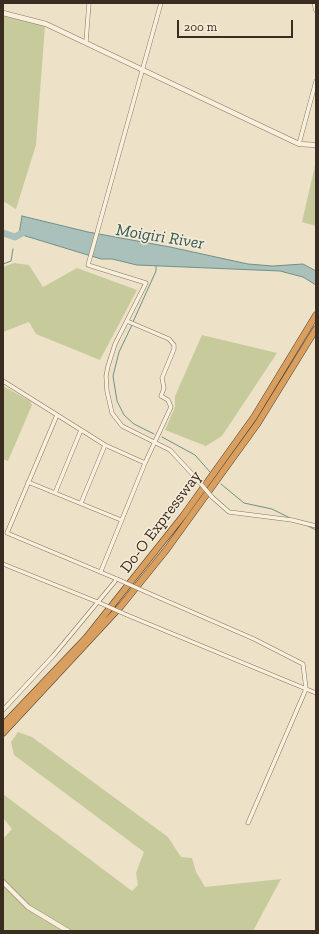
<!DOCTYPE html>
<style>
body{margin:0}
#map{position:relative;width:319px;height:934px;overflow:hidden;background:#ede1c8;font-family:"Zilla Slab",serif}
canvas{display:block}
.frame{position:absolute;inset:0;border:4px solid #3a2c21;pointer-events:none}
.scale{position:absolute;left:177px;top:20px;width:116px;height:18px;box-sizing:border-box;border:2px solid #3a2c21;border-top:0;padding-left:5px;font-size:12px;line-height:14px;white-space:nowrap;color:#3a2c21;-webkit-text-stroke:3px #f5ecd8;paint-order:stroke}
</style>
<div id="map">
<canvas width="319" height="934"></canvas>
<div class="frame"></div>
<div class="scale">200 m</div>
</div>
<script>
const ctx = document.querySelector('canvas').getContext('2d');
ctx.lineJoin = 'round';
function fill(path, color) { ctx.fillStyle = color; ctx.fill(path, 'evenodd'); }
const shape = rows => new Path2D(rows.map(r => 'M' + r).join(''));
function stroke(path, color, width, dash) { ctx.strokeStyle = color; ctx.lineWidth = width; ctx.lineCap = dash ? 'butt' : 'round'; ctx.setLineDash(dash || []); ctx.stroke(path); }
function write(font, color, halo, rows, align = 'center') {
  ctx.font = font + ' "Zilla Slab",serif'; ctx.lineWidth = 3; ctx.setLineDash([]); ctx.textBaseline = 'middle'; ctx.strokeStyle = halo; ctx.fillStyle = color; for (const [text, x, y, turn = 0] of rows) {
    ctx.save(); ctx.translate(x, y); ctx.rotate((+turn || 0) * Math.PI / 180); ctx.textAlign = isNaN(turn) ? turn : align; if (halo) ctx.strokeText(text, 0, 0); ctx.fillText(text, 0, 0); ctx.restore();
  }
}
fill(shape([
 [3,16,45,26,36,145,16,209,3,201],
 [316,161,316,226,302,222],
 [14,263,29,265,43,287,77,268,137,290,100,360,36,334,29,322,3,332,3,267],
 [202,335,277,353,222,436,206,446,165,430,175,407,175,396],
 [3,386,30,401,32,405,8,461,3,459],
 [18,732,32,737,168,837,181,857,192,858,196,872,205,887,281,879,253,931,3,931,3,839,12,829,3,818,3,794,132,891,138,885,136,873,144,852,14,755,11,742]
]), '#c7cb9c');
const water = shape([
 [22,216,88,232,170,247,248,264,273,266,303,264,316,271,316,285,303,277,280,271,137,265,112,259,101,259,19,234,22,216]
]);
fill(water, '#a9c1ba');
stroke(water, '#709087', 1);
stroke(shape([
 [3,264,11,261,13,249],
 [133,322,156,271,156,266],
 [132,325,119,352,113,376,117,401,124,415,134,424,154,434],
 [162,437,195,455,210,472],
 [221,484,244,503,272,509,290,518],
 [306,525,316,530]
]), '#709087', 1);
stroke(shape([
 [3,233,15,237,26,231]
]), '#a9c1ba', 7);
const minor = shape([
 [161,3,88,265,146,283,115,344,108,366,106,376,107,391,112,413,122,426,170,450,195,477],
 [314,3,316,11],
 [86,42,89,3],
 [299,144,316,81],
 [3,381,105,445,145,463],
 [28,482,121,520],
 [55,493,81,430],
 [212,497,229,512,292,520,316,526],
 [81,503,105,445],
 [3,564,100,603],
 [101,571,145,463,171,407,168,400,161,396,164,388,162,378,174,349,174,345,169,339,127,321],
 [146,592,254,639,303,664,306,689,248,823],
 [127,615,316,693],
 [3,710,54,655,117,579,7,533,57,415]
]);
const tertiary = shape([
 [3,13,46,24,299,144,316,145],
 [3,882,28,907,68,931]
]);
const motorway = shape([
 [3,725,86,638,183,516,254,417,316,315],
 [3,733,121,606,167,549,258,423,316,329]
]);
stroke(minor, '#89745e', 4.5);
stroke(tertiary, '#89745e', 5.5);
stroke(motorway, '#574231', 7);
stroke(minor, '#f8efdc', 3.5);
stroke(tertiary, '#f8efdc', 4.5);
stroke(motorway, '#d89f5e', 6);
const minorBridge = shape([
 [195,477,212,497],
 [117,579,146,592],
 [100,603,127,615]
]);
stroke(minorBridge, '#89745e', 4.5, []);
stroke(minorBridge, '#f8efdc', 3.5);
write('16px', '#3a2c21', '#f5ecd8', [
 ["Do-O Expressway",161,522,-53]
]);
write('italic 17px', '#315955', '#f5ecd8', [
 ["Moigiri River",160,237,9]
]);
</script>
